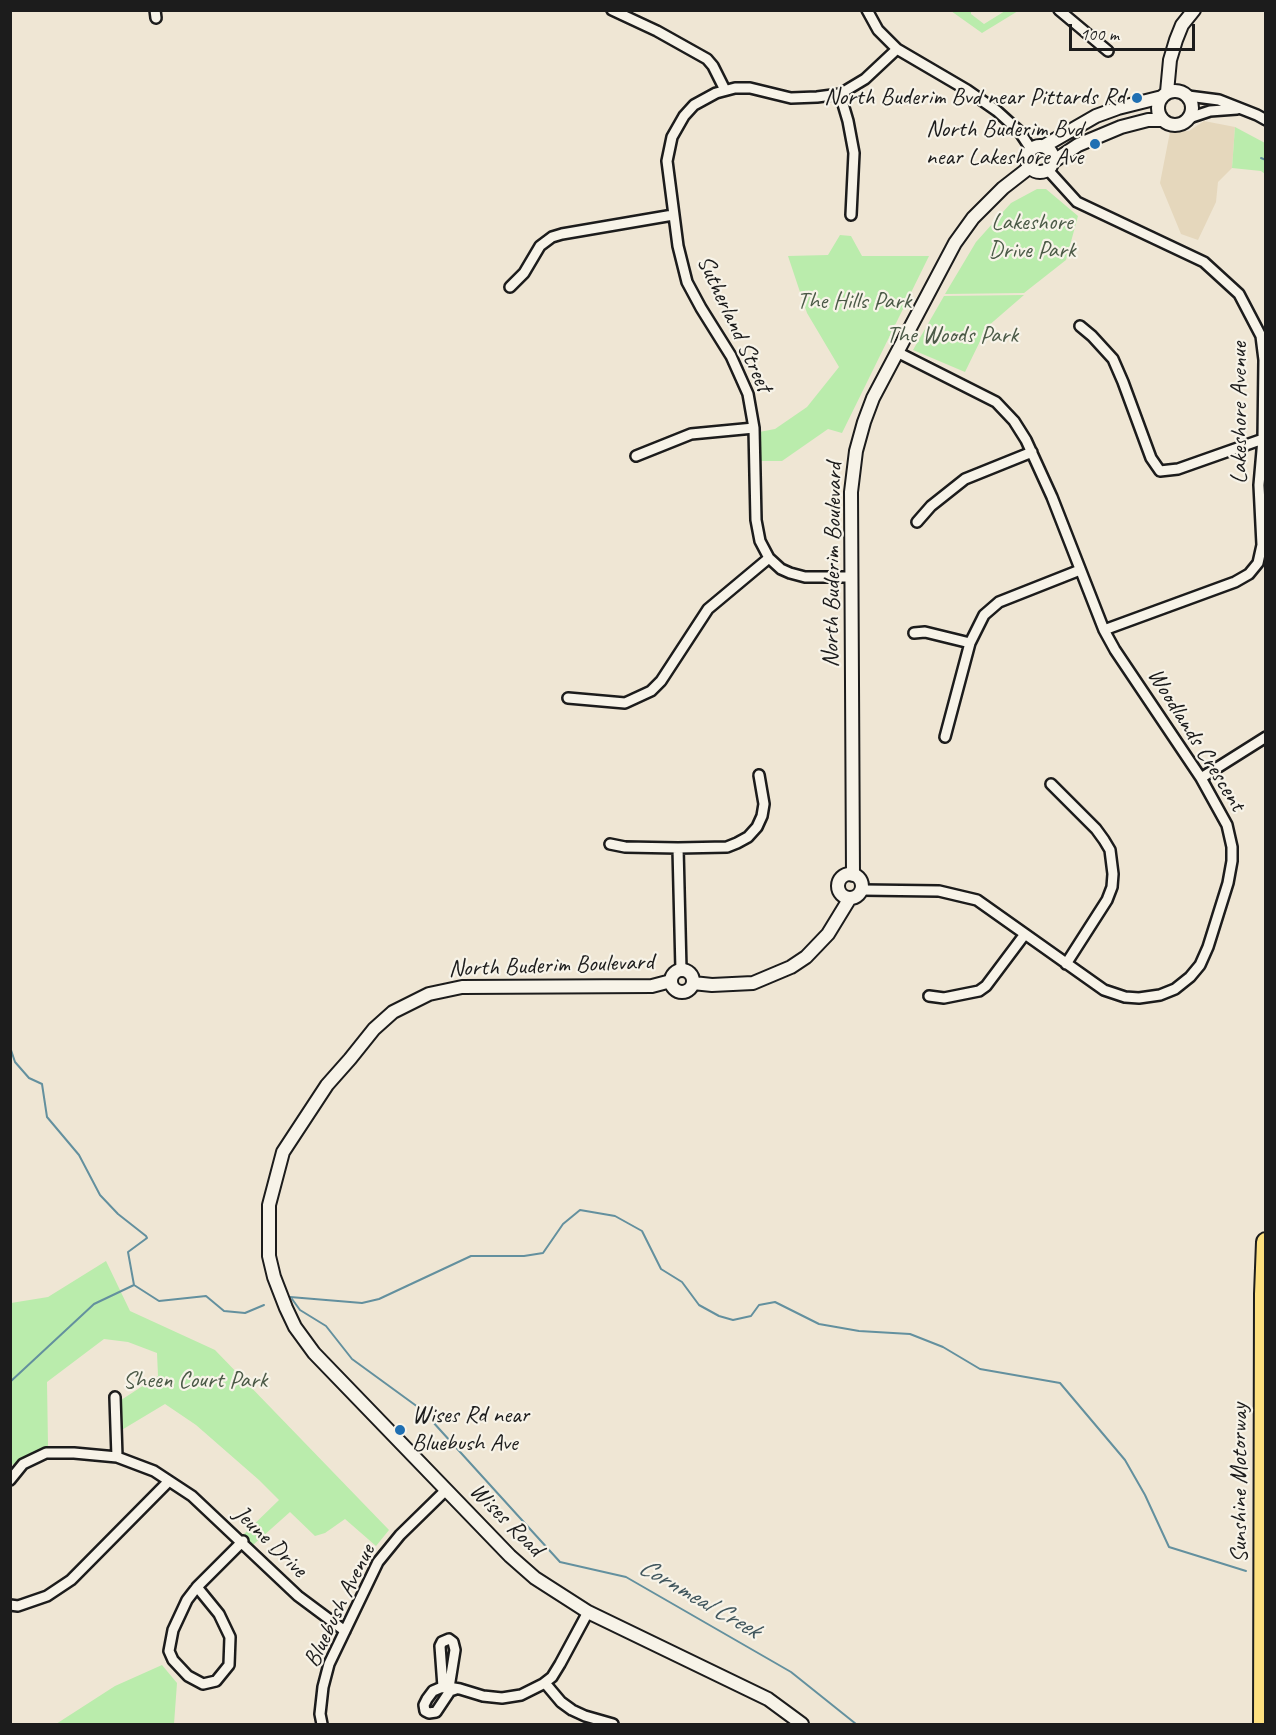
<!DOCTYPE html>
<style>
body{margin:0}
#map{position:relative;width:1276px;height:1735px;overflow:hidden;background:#efe6d4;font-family:Caveat,sans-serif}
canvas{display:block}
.frame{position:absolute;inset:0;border:12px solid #1c1c1c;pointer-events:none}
.scale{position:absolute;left:1069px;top:24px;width:126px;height:27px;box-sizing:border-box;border:3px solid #1c1c1c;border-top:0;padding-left:8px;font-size:18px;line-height:21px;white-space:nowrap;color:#1c1c1c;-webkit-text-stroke:4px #f7f3e8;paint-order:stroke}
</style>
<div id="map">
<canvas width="1276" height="1735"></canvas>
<div class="frame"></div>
<div class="scale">100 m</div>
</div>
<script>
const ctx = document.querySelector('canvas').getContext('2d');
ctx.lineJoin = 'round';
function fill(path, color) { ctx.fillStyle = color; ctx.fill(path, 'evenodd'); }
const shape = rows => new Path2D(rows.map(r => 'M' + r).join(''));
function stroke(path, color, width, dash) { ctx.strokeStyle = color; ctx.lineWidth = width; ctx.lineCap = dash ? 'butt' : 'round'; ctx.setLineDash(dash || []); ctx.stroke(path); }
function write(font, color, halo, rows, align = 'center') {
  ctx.font = font + ' Caveat,sans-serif'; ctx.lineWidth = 4.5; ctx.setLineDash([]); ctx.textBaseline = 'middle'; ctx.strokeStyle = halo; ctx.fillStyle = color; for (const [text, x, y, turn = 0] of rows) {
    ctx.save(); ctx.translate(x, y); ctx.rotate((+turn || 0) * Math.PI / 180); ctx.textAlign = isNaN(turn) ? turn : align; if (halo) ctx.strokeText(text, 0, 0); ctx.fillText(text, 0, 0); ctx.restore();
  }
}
fill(shape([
 [1204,121,1235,127,1232,168,1218,182,1216,202,1198,240,1181,234,1160,183,1170,132,1189,131]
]), '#e5d7bc');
fill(shape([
 [951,11,971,11,971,14,984,24,1005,11,1018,11,982,33],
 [1235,127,1265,143,1265,174,1261,171,1232,168],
 [1037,189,1046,189,1078,216,1066,260,1024,293,945,294,976,242,1011,203],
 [840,235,851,236,862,256,929,256,842,433,828,429,782,461,759,461,759,432,775,429,807,407,839,367,807,313,788,256,828,255],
 [1024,295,987,327,965,372,913,350,944,296],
 [106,1261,130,1311,215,1350,389,1530,376,1546,345,1519,325,1533,315,1536,290,1512,253,1545,242,1536,279,1500,259,1480,196,1425,165,1404,120,1431,118,1402,158,1376,157,1353,128,1342,104,1339,47,1382,48,1446,13,1465,11,1463,11,1303,48,1297],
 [162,1665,177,1683,174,1724,56,1724,115,1686]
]), '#baecac');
stroke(shape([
 [1261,158,1266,160],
 [10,1047,15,1062,29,1078,42,1084,47,1117,79,1155,100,1195,118,1214,146,1236,147,1238,128,1252,134,1285,159,1301,206,1296,224,1311,245,1313,264,1305],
 [290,1297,362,1303,379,1299,471,1256,524,1256,543,1253,563,1224,580,1210,615,1216,642,1231,661,1269,682,1282,699,1305,719,1316,733,1320,751,1316,759,1305,775,1302,819,1324,859,1331,910,1334,943,1347,980,1369,1060,1383,1125,1460,1145,1495,1169,1547,1246,1571],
 [292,1299,300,1310,326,1326,352,1359,422,1410,560,1562,626,1577,791,1672,856,1724],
 [10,1382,94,1304,134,1285]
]), '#63909e', 2);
const minor = shape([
 [155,10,156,18],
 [612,10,657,31,707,59,713,66,725,90],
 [867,10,878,30,897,49,967,90,997,111,1019,131,1031,149],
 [1059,10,1108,51],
 [840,94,848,121,854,153,851,215],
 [1188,96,1219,100,1257,115,1266,120],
 [1189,118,1210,111,1237,109],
 [1048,170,1077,202,1204,262,1239,294,1261,336,1264,360,1263,439,1259,485,1262,545,1258,563,1249,574,1235,582,1104,630],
 [510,287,524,273,540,246,552,237,562,234,673,215],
 [1080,326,1092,336,1113,359,1123,382,1151,458,1160,471,1178,469,1263,439],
 [636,456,691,434,754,428],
 [917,522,931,506,965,479,1032,452],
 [851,577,805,577,790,573,781,569,769,558,760,541,756,520,754,428,748,394,731,356,701,308,687,282,678,246,667,161,672,137,684,116,694,105,716,93,735,88,750,88,791,98,817,97,840,94,865,79,897,49],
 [914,633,925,632,970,643],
 [568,698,625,703,651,691,661,681,708,609,769,558],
 [945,737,970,643,984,615,999,602,1080,570],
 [1201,778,1266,737],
 [1051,784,1096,829,1104,840,1110,850,1113,874,1112,887,1107,900,1066,964],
 [610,844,625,847,678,848,727,847,737,843,748,837,757,827,762,816,764,804,759,775],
 [678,848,681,970],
 [862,890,939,891,977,900,1104,990,1125,997,1139,998,1160,995,1175,989,1190,977,1200,965,1208,947,1228,883,1232,861,1232,847,1227,825,1201,778,1115,650,1104,630,1052,497,1026,440,1014,421,996,402,897,352],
 [929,996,944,998,979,991,986,986,1025,934],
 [115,1397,117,1457],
 [10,1480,23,1464,46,1453,74,1453,117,1457,154,1471,192,1496,298,1596,345,1631],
 [197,1587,219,1614,230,1637,229,1665,216,1681,203,1684,188,1676,173,1660,169,1651,173,1630,187,1600,197,1587,243,1541],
 [10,1605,18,1606,47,1596,71,1580,169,1481],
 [545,1683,561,1702,572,1710,585,1716,613,1724],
 [443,1687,440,1646,442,1642,449,1639,453,1642,455,1650,448,1694],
 [456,1689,450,1691,436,1712,429,1713,425,1711,424,1705,427,1699,433,1691,440,1688,448,1687,460,1689,483,1696,502,1698,521,1695,543,1684,552,1677,560,1664,588,1612],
 [322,1724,320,1714,323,1687,329,1664,378,1562,400,1535,446,1490]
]);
const tertiary = shape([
 '1158 108a17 17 0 1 1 34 0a17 17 0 1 1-34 0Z',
 [1167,92,1170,60,1176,40,1182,25,1194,10],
 '1027 159a13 13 0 1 1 26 0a13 13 0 1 1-26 0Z',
 [1044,146,1096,116,1118,108,1162,97],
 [1054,161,1078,145,1121,127,1148,120,1163,120],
 '838 886a12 12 0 1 1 24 0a12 12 0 1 1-24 0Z',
 [853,875,851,492,856,451,864,422,873,398,955,243,973,218,1003,188,1030,167],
 '671 981a11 11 0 1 1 22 0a11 11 0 1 1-22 0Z',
 [671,981,652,986,462,987,429,994,393,1012,374,1029,350,1059,327,1085,283,1152,269,1205,269,1256,274,1277,286,1308,295,1327,314,1353,510,1556,535,1578,588,1612,768,1699,802,1724],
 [693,983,712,985,753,983,791,967,806,957,828,934,850,898]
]);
const motorway = shape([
 [1263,1724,1264,1294,1266,1242]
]);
stroke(minor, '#1c1c1c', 14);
stroke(tertiary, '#1c1c1c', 16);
stroke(motorway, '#1c1c1c', 22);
stroke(minor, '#f7f3e8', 9);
stroke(tertiary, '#f7f3e8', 12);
stroke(motorway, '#fde080', 18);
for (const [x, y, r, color] of [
 [1137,98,6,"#1f6fb2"],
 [1095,144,6,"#1f6fb2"],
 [400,1430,6,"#1f6fb2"]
]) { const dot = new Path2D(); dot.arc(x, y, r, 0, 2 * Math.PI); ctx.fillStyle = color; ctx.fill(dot); stroke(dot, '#f7f3e8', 2); }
write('24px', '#1c1c1c', '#f7f3e8', [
 ["North Buderim Bvd near Pittards Rd",1125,98],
 ["North Buderim Bvd",1083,130],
 ["near Lakeshore Ave",1083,158],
 ["Wises Rd near",412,1416,"left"],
 ["Bluebush Ave",412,1444,"left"]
], 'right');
write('24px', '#4b5a47', '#f7f3e8', [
 ["Lakeshore",1032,223],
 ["Drive Park",1032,251],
 ["The Hills Park",854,302],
 ["The Woods Park",952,336],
 ["Sheen Court Park",195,1381]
]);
write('24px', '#1c1c1c', '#f7f3e8', [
 ["Sutherland Street",734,324,65],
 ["Lakeshore Avenue",1240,413,-90],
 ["North Buderim Boulevard",833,565,-89],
 ["Woodlands Crescent",1196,740,58],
 ["North Buderim Boulevard",551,966,-2],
 ["Sunshine Motorway",1240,1483,-90],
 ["Wises Road",506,1520,45],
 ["Jeune Drive",270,1542,44],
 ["Bluebush Avenue",340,1606,-64]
]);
write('italic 26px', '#40565d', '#f7f3e8', [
 ["Cornmeal Creek",699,1599,30]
]);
</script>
